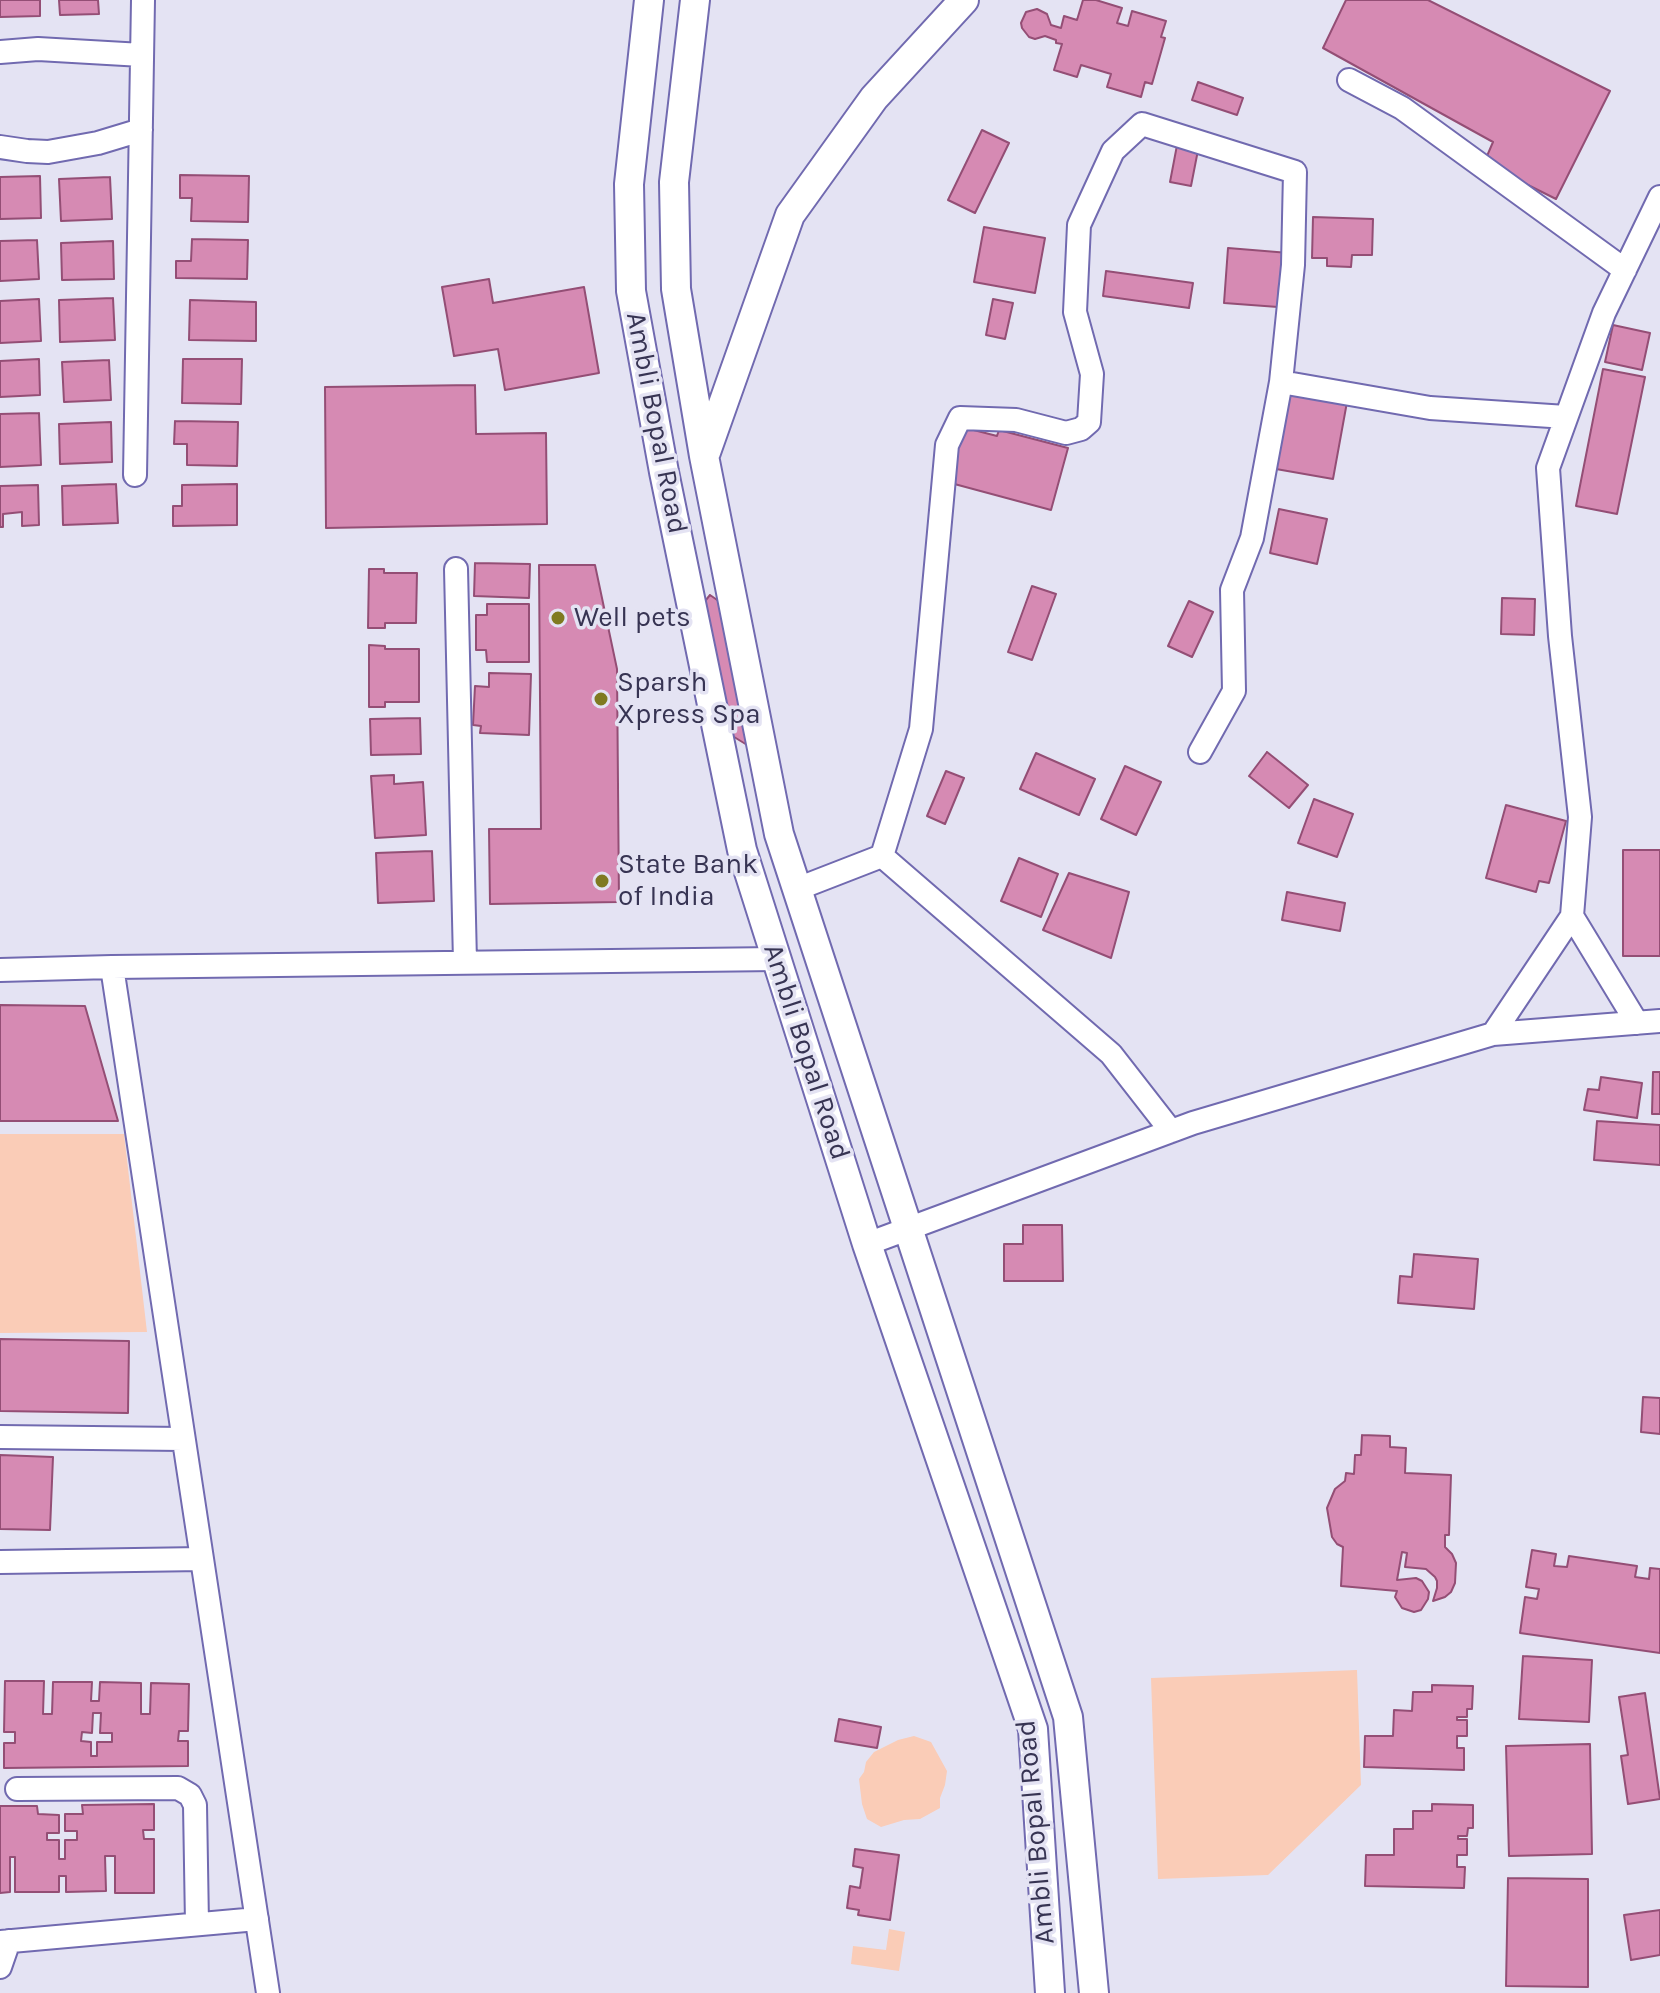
<!DOCTYPE html>
<style>
body{margin:0}
canvas{display:block;background:#e4e3f3}
</style>
<canvas width="1660" height="1993"></canvas>
<script>
const ctx = document.querySelector('canvas').getContext('2d');
ctx.lineJoin = 'round';
function fill(path, color) { ctx.fillStyle = color; ctx.fill(path, 'evenodd'); }
const shape = rows => new Path2D(rows.map(r => 'M' + r).join(''));
function stroke(path, color, width, dash) { ctx.strokeStyle = color; ctx.lineWidth = width; ctx.lineCap = dash ? 'butt' : 'round'; ctx.setLineDash(dash || []); ctx.stroke(path); }
function write(font, color, halo, rows, align = 'center') {
  ctx.font = font + ' Karla,sans-serif'; ctx.lineWidth = 7; ctx.setLineDash([]); ctx.textBaseline = 'middle'; ctx.strokeStyle = halo; ctx.fillStyle = color; for (const [text, x, y, turn = 0] of rows) {
    ctx.save(); ctx.translate(x, y); ctx.rotate((+turn || 0) * Math.PI / 180); ctx.textAlign = isNaN(turn) ? turn : align; if (halo) ctx.strokeText(text, 0, 0); ctx.fillText(text, 0, 0); ctx.restore();
  }
}
fill(shape([
 [0,1134,124,1134,147,1332,0,1333],
 [1357,1670,1361,1785,1268,1875,1158,1879,1151,1678],
 [914,1736,931,1742,947,1771,945,1785,940,1798,940,1808,920,1819,904,1820,881,1827,867,1819,862,1804,859,1779,864,1772,866,1762,874,1752,898,1740],
 [889,1929,905,1932,899,1971,851,1964,853,1946,886,1950]
]), '#faccb7');
const building = shape([
 [0,0,40,0,40,16,0,17,0,0],
 [59,0,98,0,99,14,60,15,59,0],
 [1083,0,1096,0,1122,8,1117,23,1128,26,1132,11,1166,21,1161,37,1165,38,1152,84,1145,82,1141,97,1107,87,1111,74,1081,65,1077,77,1054,70,1062,44,1056,43,1056,40,1045,36,1035,39,1029,37,1022,28,1021,23,1026,12,1037,9,1047,14,1051,25,1061,28,1064,16,1077,20,1083,0],
 [1346,0,1428,0,1610,91,1556,199,1484,163,1493,142,1323,48,1346,0],
 [1198,82,1243,98,1237,115,1192,100,1198,82],
 [982,130,1009,143,975,213,948,200,982,130],
 [1178,140,1199,145,1191,186,1170,182,1178,140],
 [180,175,249,176,248,222,191,221,192,198,180,198,180,175],
 [40,176,41,218,0,219,0,177,40,176],
 [110,177,112,219,61,221,59,179,110,177],
 [1313,217,1373,219,1372,255,1352,255,1351,267,1327,266,1327,258,1312,258,1313,217],
 [984,227,1045,238,1035,293,974,282,984,227],
 [192,239,248,240,247,279,176,278,176,261,191,261,192,239],
 [37,240,39,279,0,281,0,241,37,240],
 [113,241,114,279,62,280,61,243,113,241],
 [1228,248,1289,253,1286,285,1279,284,1278,307,1224,303,1228,248],
 [1106,271,1193,283,1189,308,1103,296,1106,271],
 [489,279,493,303,584,287,599,373,505,390,498,349,454,356,442,287,489,279],
 [113,298,115,340,60,342,59,300,113,298],
 [39,299,41,341,0,343,0,301,39,299],
 [993,299,1013,303,1005,339,986,335,993,299],
 [190,300,256,302,256,341,189,340,190,300],
 [1613,325,1650,333,1642,370,1605,362,1613,325],
 [39,359,40,395,0,397,0,361,39,359],
 [183,359,242,359,241,404,182,403,183,359],
 [109,360,111,400,64,402,62,362,109,360],
 [1603,369,1645,377,1617,514,1576,506,1603,369],
 [475,385,476,434,546,433,547,524,326,528,325,387,475,385],
 [1290,392,1347,402,1333,479,1276,469,1290,392],
 [39,413,41,465,0,467,0,414,39,413],
 [175,421,238,422,237,466,187,465,187,444,174,444,175,421],
 [111,422,112,462,60,464,59,424,111,422],
 [962,427,997,436,999,430,1068,448,1051,510,947,482,962,427],
 [116,484,118,523,63,525,62,486,116,484],
 [237,484,237,525,173,526,173,506,182,506,182,485,237,484],
 [38,485,39,525,22,526,22,512,3,514,3,527,0,527,0,486,38,485],
 [1279,509,1327,519,1317,564,1270,553,1279,509],
 [475,563,530,564,529,598,474,596,475,563],
 [539,565,595,565,617,669,619,902,490,904,489,829,541,829,539,565],
 [369,569,384,569,384,573,417,573,416,623,385,623,385,628,368,628,369,569],
 [1032,586,1056,594,1032,660,1008,652,1032,586],
 [710,595,723,604,752,748,726,732,701,606,710,595],
 [1502,598,1535,599,1534,635,1501,634,1502,598],
 [1189,601,1213,612,1192,657,1168,646,1189,601],
 [487,604,529,604,529,662,487,662,486,650,476,650,476,615,487,615,487,604],
 [369,645,385,646,385,649,419,649,419,702,385,702,385,707,369,707,369,645],
 [489,673,531,674,529,735,480,733,481,726,473,725,475,686,489,687,489,673],
 [420,718,421,754,371,755,370,719,420,718],
 [1267,752,1308,785,1289,808,1249,776,1267,752],
 [1036,753,1095,779,1079,815,1020,789,1036,753],
 [1125,766,1161,782,1136,835,1101,819,1125,766],
 [946,771,964,778,945,824,927,816,946,771],
 [394,775,394,784,423,782,426,835,375,838,371,776,394,775],
 [1314,799,1353,814,1337,857,1298,843,1314,799],
 [1506,805,1566,821,1549,883,1539,881,1536,892,1486,878,1506,805],
 [1623,850,1660,850,1660,956,1623,956,1623,850],
 [432,851,434,901,378,903,376,853,432,851],
 [1019,858,1058,874,1041,917,1001,901,1019,858],
 [1069,873,1129,892,1111,958,1043,930,1069,873],
 [1287,892,1345,903,1340,931,1282,920,1287,892],
 [0,1005,85,1006,118,1121,0,1121,0,1005],
 [1653,1072,1660,1072,1660,1114,1652,1114,1653,1072],
 [1601,1077,1642,1083,1637,1118,1584,1110,1588,1089,1599,1090,1601,1077],
 [1597,1121,1660,1125,1660,1165,1594,1160,1597,1121],
 [1023,1225,1062,1225,1063,1281,1004,1281,1004,1244,1023,1244,1023,1225],
 [1414,1254,1478,1259,1474,1309,1398,1303,1400,1276,1412,1277,1414,1254],
 [0,1339,129,1341,128,1413,0,1411,0,1339],
 [1643,1397,1660,1398,1660,1434,1641,1432,1643,1397],
 [1362,1435,1390,1436,1390,1447,1406,1448,1405,1473,1451,1475,1449,1535,1445,1535,1445,1547,1452,1554,1456,1563,1455,1583,1451,1592,1445,1597,1433,1601,1437,1588,1437,1581,1435,1577,1426,1569,1405,1567,1407,1553,1402,1552,1397,1580,1416,1578,1422,1581,1429,1592,1428,1599,1421,1610,1414,1612,1402,1608,1395,1597,1397,1591,1341,1586,1343,1547,1337,1544,1332,1537,1327,1508,1335,1489,1345,1481,1346,1473,1354,1474,1355,1455,1361,1455,1362,1435],
 [0,1455,53,1457,50,1530,0,1529,0,1455],
 [1532,1550,1556,1554,1554,1566,1567,1567,1569,1556,1637,1566,1635,1577,1649,1579,1650,1568,1660,1569,1660,1653,1520,1633,1525,1597,1537,1599,1539,1589,1526,1587,1532,1550],
 [1523,1656,1592,1660,1589,1722,1519,1719,1523,1656],
 [5,1681,44,1681,43,1714,52,1714,53,1682,92,1682,91,1701,99,1701,100,1682,141,1683,141,1714,150,1714,151,1683,189,1684,188,1731,179,1731,178,1741,188,1741,188,1766,4,1768,4,1743,15,1743,15,1732,4,1732,5,1681],
 [93,1713,101,1713,100,1733,112,1733,112,1742,97,1742,97,1756,91,1756,91,1742,81,1741,82,1732,92,1733,93,1713],
 [1432,1685,1473,1686,1472,1709,1467,1709,1467,1717,1457,1717,1457,1720,1467,1720,1467,1736,1457,1736,1457,1748,1464,1748,1464,1770,1364,1767,1365,1736,1393,1736,1394,1710,1412,1711,1413,1692,1432,1692,1432,1685],
 [1645,1693,1660,1799,1628,1804,1621,1756,1628,1755,1619,1697,1645,1693],
 [839,1719,881,1727,877,1748,835,1741,839,1719],
 [1590,1744,1592,1854,1509,1856,1506,1746,1590,1744],
 [154,1804,154,1830,143,1830,144,1839,154,1839,154,1893,115,1893,115,1856,105,1856,106,1891,66,1892,66,1876,59,1876,59,1892,15,1892,15,1857,10,1857,10,1892,0,1893,0,1806,37,1806,38,1814,59,1815,59,1833,47,1833,47,1840,59,1840,59,1859,65,1859,65,1840,77,1840,77,1831,65,1831,65,1814,83,1814,82,1805,154,1804],
 [1432,1804,1473,1805,1473,1828,1468,1828,1467,1836,1458,1836,1458,1839,1467,1839,1467,1855,1457,1855,1457,1867,1465,1867,1464,1888,1365,1886,1366,1855,1394,1855,1394,1829,1413,1829,1413,1811,1432,1811,1432,1804],
 [855,1849,899,1855,890,1920,858,1915,859,1910,847,1908,850,1886,860,1888,863,1868,853,1866,855,1849],
 [1508,1878,1588,1879,1588,1987,1506,1986,1508,1878],
 [1660,1910,1660,1955,1631,1960,1624,1915,1660,1910]
]);
fill(building, '#d68ab3');
stroke(building, '#944e75', 2);
const minor = shape([
 [0,52,38,49,142,55],
 [1349,80,1402,108,1625,270],
 [0,147,27,151,48,152,98,143,141,130],
 [1281,382,1430,408,1566,417],
 [135,475,143,0],
 [456,569,465,962],
 [882,856,1111,1054,1171,1131],
 [797,889,882,856,921,729,947,445,960,418,1016,420,1066,433,1081,429,1089,422,1092,374,1075,312,1079,225,1113,151,1142,124,1295,172,1293,265,1281,382,1252,538,1232,590,1234,691,1200,752],
 [1572,916,1580,817,1560,636,1548,468,1604,313,1660,197],
 [112,967,268,1993],
 [0,970,112,967,777,959],
 [1493,1034,1572,916,1637,1023],
 [867,1244,1193,1123,1493,1034,1660,1021],
 [0,1437,183,1439],
 [0,1562,202,1559],
 [17,1789,178,1788,190,1795,195,1805,197,1924],
 [0,1942,257,1919],
 [0,1967,9,1941]
]);
const tertiary = shape([
 [649,0,629,184,631,291,664,472,742,850,867,1244,1033,1729,1050,1993],
 [695,0,674,182,676,289,704,456,779,834,1068,1717,1094,1993],
 [706,452,790,215,874,98,964,0]
]);
stroke(minor, '#716ab0', 26);
stroke(tertiary, '#716ab0', 32);
stroke(minor, '#fff', 22);
stroke(tertiary, '#fff', 28);
for (const [x, y, r, color] of [
 [558,618,8,"#7f7a21"],
 [601,699,8,"#7f7a21"],
 [602,881,8,"#7f7a21"]
]) { const dot = new Path2D(); dot.arc(x, y, r, 0, 2 * Math.PI); ctx.fillStyle = color; ctx.fill(dot); stroke(dot, '#e4e3f3', 3); }
write('28px', '#373453', '#e4e3f3', [
 ["Ambli Bopal Road",656,423,79],
 ["Ambli Bopal Road",806,1052,72],
 ["Ambli Bopal Road",1036,1832,-95]
]);
write('28px', '#373453', '#e4e3f3', [
 ["Well pets",574,618],
 ["Sparsh",617,683],
 ["Xpress Spa",617,715],
 ["State Bank",618,865],
 ["of India",618,897]
], 'left');
</script>
